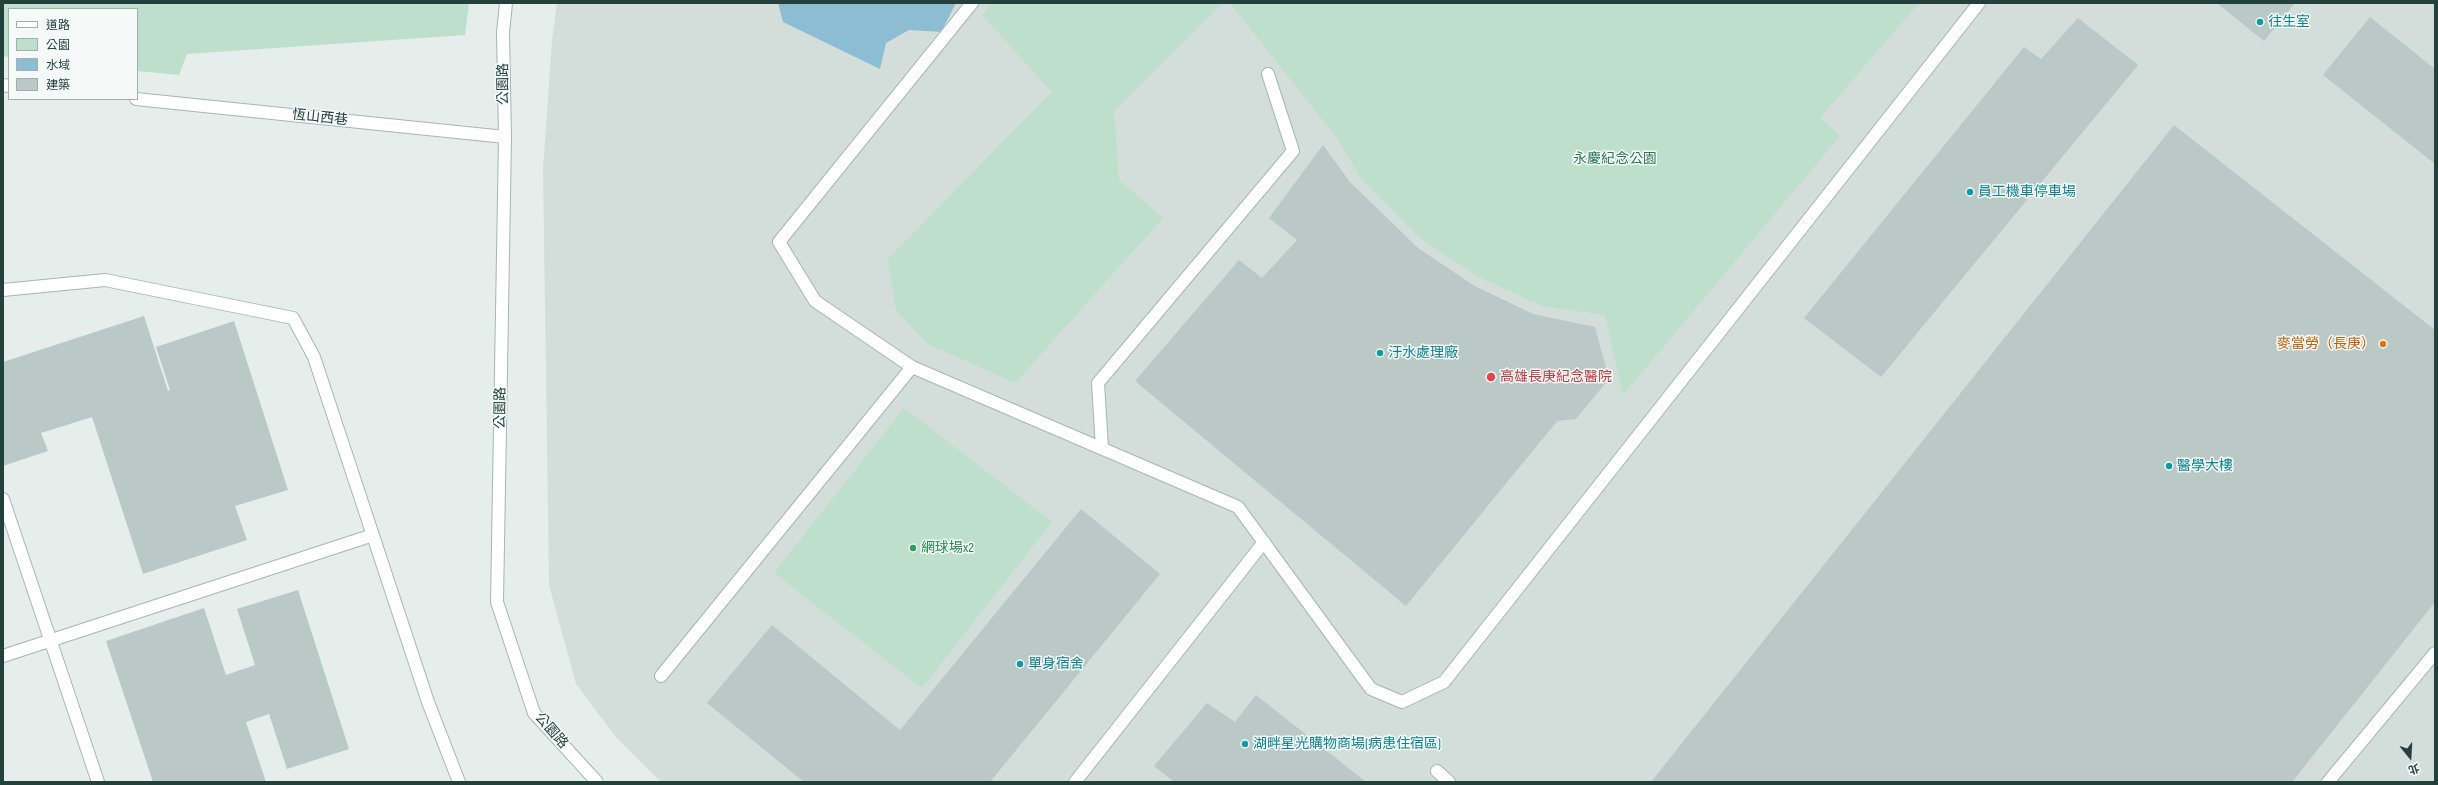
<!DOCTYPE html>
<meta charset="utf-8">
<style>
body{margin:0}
#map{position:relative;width:2438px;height:785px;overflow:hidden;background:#e5eeeb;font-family:"Sofia Sans Condensed","Noto Sans TC",sans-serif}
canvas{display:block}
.frame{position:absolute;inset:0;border:4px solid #23403d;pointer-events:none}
.legend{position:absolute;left:8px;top:8px;width:130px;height:92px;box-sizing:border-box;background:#f5faf9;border:1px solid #a1b0ae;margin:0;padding:5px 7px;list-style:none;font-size:12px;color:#23403d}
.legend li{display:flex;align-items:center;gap:8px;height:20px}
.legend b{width:20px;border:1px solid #a1b0ae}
.north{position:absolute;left:2390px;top:737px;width:40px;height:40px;-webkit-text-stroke:3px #f5faf9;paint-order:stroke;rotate:162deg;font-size:11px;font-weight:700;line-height:16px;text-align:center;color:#23403d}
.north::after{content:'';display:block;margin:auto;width:14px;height:18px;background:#23403d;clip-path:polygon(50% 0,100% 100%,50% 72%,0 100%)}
</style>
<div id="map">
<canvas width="2438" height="785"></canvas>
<div class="frame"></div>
<ul class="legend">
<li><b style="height:5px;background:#fff"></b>道路</li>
<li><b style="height:11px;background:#bddfcc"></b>公園</li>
<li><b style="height:11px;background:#8dbdd3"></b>水域</li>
<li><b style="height:11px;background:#bac9c5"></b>建築</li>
</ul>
<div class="north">北</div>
</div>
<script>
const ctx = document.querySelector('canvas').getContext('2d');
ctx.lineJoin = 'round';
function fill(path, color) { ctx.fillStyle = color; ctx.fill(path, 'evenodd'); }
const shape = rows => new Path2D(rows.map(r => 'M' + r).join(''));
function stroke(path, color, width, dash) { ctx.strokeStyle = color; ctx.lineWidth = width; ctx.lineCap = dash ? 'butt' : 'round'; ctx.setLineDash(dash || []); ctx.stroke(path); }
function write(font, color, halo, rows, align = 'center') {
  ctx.font = font + ' "Sofia Sans Condensed","Noto Sans TC",sans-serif'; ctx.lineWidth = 3; ctx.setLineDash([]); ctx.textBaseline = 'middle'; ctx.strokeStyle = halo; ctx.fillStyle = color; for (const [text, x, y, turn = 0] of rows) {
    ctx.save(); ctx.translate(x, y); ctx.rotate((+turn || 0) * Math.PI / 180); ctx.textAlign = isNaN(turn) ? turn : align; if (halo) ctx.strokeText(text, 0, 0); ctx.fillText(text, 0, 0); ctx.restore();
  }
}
fill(shape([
 [557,3,2435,3,2435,782,661,782,615,736,576,684,549,585,543,169,552,40]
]), '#d3dedb');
fill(shape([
 [3,3,469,3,465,35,187,54,179,75,137,71,137,9,9,9,9,57,3,56],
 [992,3,1223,3,1114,111,1119,180,1163,218,1015,383,928,344,896,310,888,259,1052,92,982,15],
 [1230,3,1919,3,1820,118,1840,136,1623,395,1605,315,1542,306,1479,277,1424,241,1362,180,1337,138],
 [904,408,1052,522,922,688,774,573]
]), '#bddfcc');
fill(shape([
 [778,3,956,3,941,32,909,30,886,43,880,69,783,22]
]), '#8dbdd3');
fill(shape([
 [2217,3,2295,3,2264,41],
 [2370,17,2435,69,2435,164,2323,75],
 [2078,18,2138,65,1881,377,1804,318,2024,47,2041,59],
 [2174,125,2435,330,2435,602,2292,782,1651,782],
 [1323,145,1350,182,1418,248,1473,285,1533,314,1595,327,1609,379,1576,419,1557,421,1406,606,1135,381,1239,260,1262,278,1297,240,1269,218],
 [144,316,168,391,170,390,156,347,234,321,288,490,235,506,247,540,143,574,92,417,41,433,48,451,3,466,3,362],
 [1081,509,1160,574,990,782,804,782,707,703,772,625,900,730],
 [298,590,349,749,287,769,269,714,246,722,266,782,153,782,106,641,204,608,226,675,255,665,237,609],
 [1256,695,1366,782,1174,782,1154,766,1207,703,1235,722]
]), '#bac9c5');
const minor = shape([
 [506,3,503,33,505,137,497,602,534,713,597,782],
 [972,3,779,242,815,301,912,367,1238,507,1371,689,1402,702,1444,682,1979,3],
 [3,85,9,86],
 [136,99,505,137],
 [3,290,105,280,293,318,314,357,428,702,459,782],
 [1102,448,1098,383,1293,151,1268,74],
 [3,499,98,782],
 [3,656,373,535],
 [661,676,912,367],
 [1437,771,1449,782],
 [1075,782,1264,542],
 [2328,782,2435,653]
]);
stroke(minor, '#a7b6b3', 14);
stroke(minor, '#fff', 12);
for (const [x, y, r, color] of [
 [2260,22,4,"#0f9aa8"],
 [1970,192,4,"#0f9aa8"],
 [2383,344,4,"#e8710a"],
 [1380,353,4,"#0f9aa8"],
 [1491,377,5,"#e0444e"],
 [2169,466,4,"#0f9aa8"],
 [913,548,4,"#2e9e5b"],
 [1020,664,4,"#0f9aa8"],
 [1245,744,4,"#0f9aa8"]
]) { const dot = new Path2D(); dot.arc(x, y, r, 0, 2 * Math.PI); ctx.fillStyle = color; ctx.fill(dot); stroke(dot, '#f5faf9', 1.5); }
write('14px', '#0d838f', '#f5faf9', [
 ["往生室",2268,22],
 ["員工機車停車場",1978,192],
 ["汙水處理廠",1388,353],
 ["醫學大樓",2177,466],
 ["單身宿舍",1028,664],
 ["湖畔星光購物商場(病患住宿區)",1253,744]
], 'left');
write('14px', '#23403d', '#f5faf9', [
 ["公園路",504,84,-91],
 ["恆山西巷",320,118,6],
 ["公園路",501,408,-89],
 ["公園路",551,731,49]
]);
write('14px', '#2d7856', '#f5faf9', [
 ["永慶紀念公園",1615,159]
]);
write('14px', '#c56008', '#f5faf9', [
 ["麥當勞（長庚）",2375,344]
], 'right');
write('14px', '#be3a42', '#f5faf9', [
 ["高雄長庚紀念醫院",1500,377]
], 'left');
write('14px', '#27864d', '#f5faf9', [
 ["網球場x2",921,548]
], 'left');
</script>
